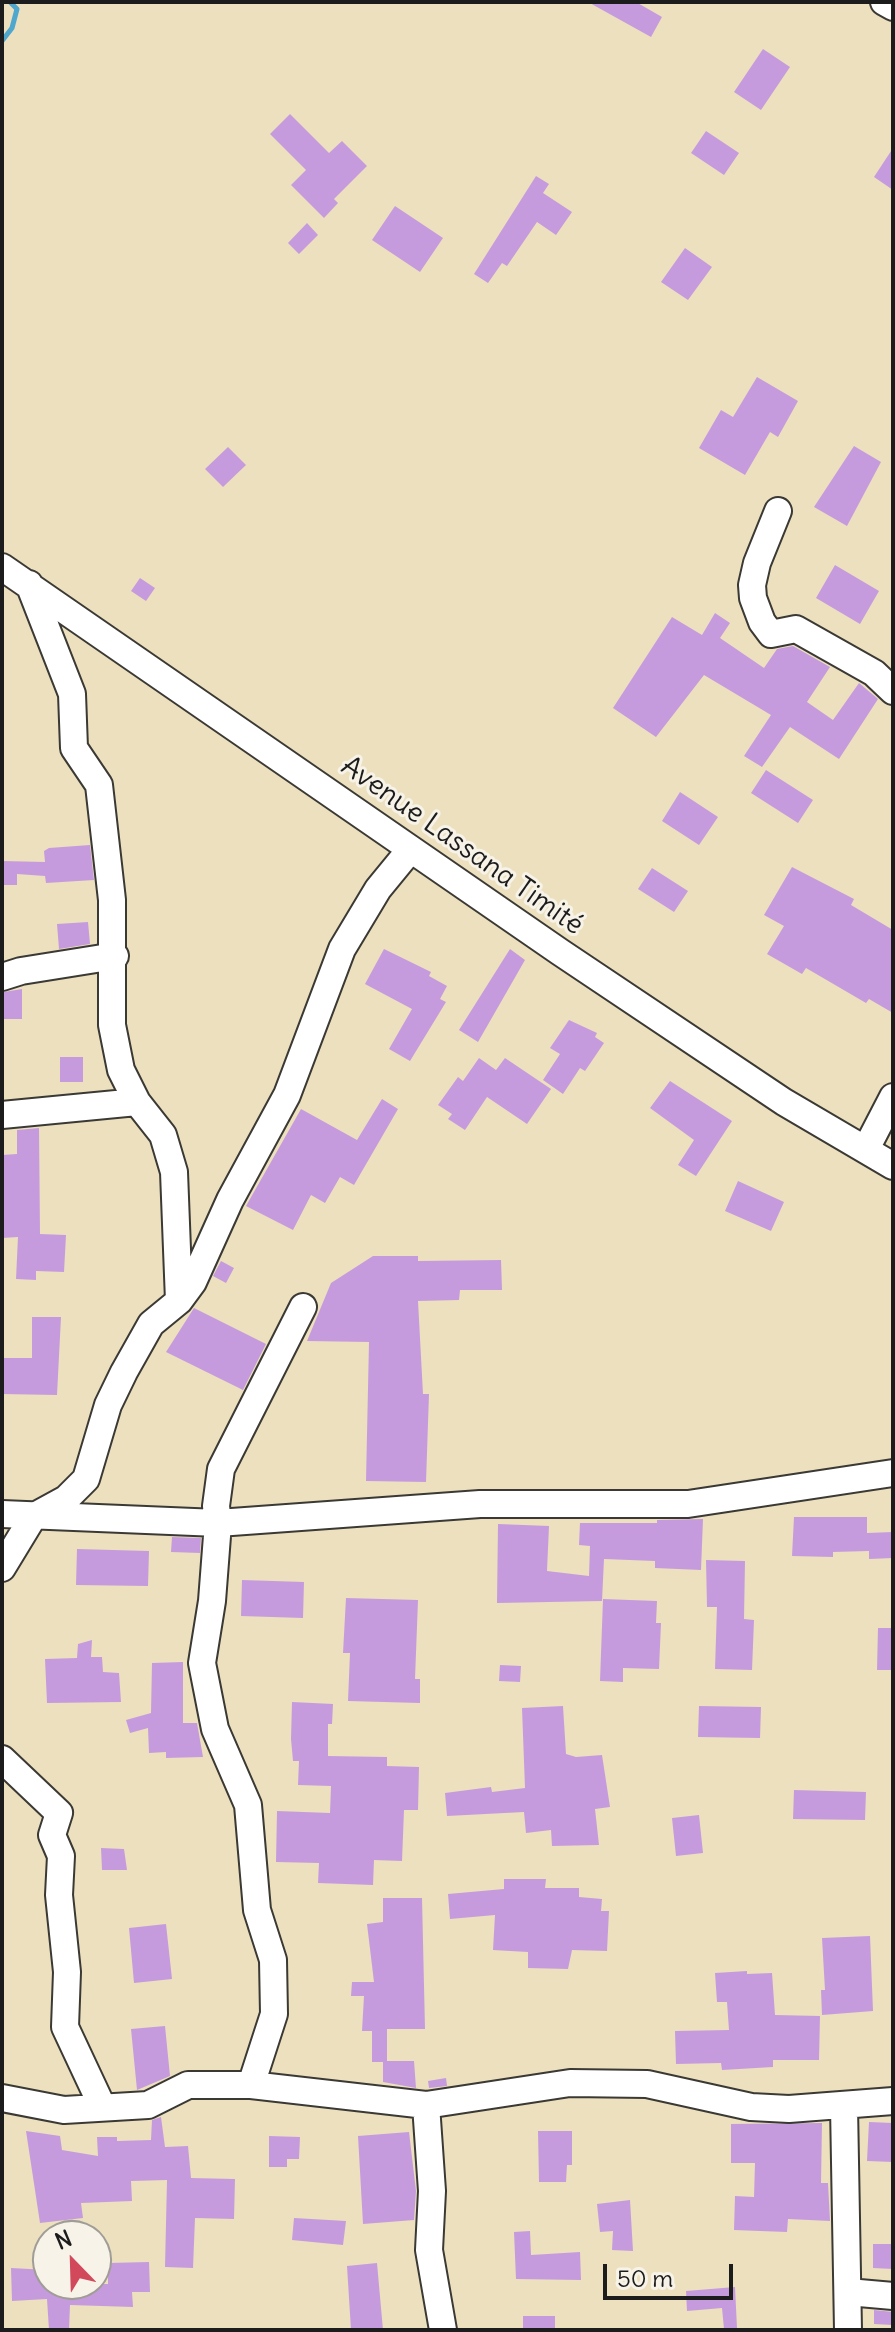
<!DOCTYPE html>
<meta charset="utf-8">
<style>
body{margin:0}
#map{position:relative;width:895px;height:2332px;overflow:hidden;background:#ece0bf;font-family:Delius,sans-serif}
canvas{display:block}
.frame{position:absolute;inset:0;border:4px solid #1c1c1c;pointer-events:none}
.north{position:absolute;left:32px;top:2220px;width:80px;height:80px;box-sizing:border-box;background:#f7f3e8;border:2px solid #9f9d96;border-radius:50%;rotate:337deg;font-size:22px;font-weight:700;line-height:32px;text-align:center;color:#1c1c1c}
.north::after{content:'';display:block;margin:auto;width:28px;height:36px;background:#d1495b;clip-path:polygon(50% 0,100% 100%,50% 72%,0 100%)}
.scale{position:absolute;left:603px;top:2264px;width:130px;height:36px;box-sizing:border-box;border:4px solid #1c1c1c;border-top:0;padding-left:10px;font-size:24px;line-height:28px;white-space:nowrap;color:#1c1c1c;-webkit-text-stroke:6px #f7f3e8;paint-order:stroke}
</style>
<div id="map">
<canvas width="895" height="2332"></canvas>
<div class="frame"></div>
<div class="north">N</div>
<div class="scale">50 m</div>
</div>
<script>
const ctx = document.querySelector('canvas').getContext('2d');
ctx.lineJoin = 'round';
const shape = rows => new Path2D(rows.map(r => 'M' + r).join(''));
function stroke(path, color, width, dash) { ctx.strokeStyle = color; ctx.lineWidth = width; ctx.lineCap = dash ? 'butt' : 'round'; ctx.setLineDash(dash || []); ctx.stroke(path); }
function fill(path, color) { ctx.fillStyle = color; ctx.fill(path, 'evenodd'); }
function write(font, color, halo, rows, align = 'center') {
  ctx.font = font + ' Delius,sans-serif'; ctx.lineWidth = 6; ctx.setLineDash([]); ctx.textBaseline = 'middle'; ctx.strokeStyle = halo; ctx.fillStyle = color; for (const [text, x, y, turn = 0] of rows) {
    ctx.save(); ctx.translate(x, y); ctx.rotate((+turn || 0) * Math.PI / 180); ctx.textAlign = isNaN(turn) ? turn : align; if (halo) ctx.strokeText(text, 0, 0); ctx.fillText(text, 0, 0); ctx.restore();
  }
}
stroke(shape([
 [2,41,12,28,17,9,10,2]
]), '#50a7cd', 5);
fill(shape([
 [588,2,636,2,662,17,651,37],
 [763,49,790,67,761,110,734,92],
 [290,114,329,153,342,141,367,166,334,199,338,203,324,218,291,185,306,170,270,134],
 [706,131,739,153,724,175,691,153],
 [893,148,893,190,874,177],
 [536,176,549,184,543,193,572,212,556,235,537,222,507,266,502,263,488,283,474,274],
 [395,206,443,238,420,272,372,240],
 [307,223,318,235,299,254,288,243],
 [685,248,712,267,688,300,661,282],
 [757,377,798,401,778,437,770,432,745,475,699,448,721,410,733,417],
 [854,446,881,462,847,526,814,507],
 [228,447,246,465,223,487,205,469],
 [835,565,879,591,860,624,816,598],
 [140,578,155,588,146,601,131,591],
 [715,613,730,623,720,638,764,668,777,649,793,646,830,667,807,702,833,720,859,683,878,699,839,759,790,727,762,767,744,756,771,715,704,675,656,737,613,708,672,617,702,635],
 [766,770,813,800,798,823,751,793],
 [680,792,718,817,699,845,662,821],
 [90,845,94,880,46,883,45,876,17,874,17,885,2,885,2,861,45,862,44,851,49,848],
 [792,867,854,899,851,905,893,930,893,1013,869,999,866,1003,806,968,802,974,767,954,784,926,764,915],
 [652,868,688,891,674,912,638,889],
 [88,922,90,944,59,949,57,924],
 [384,949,431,972,429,976,447,986,440,999,446,1002,410,1061,389,1049,412,1009,365,984],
 [510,949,525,960,478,1042,459,1030],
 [22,989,22,1019,2,1019,4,992],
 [569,1020,597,1033,595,1037,604,1043,585,1071,580,1068,563,1094,543,1080,560,1054,550,1048],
 [60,1057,83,1057,83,1082,60,1082],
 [479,1058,496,1070,505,1058,551,1089,527,1124,487,1097,465,1130,448,1119,452,1114,438,1105,458,1077,463,1081],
 [670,1081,732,1121,696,1176,678,1165,694,1140,650,1108],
 [382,1099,398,1109,354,1185,340,1177,325,1203,311,1195,293,1230,246,1206,301,1109,357,1140],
 [39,1128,40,1234,66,1235,64,1272,36,1271,36,1280,16,1279,18,1237,2,1238,2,1155,17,1154,17,1130],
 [738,1181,784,1202,771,1231,725,1211],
 [373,1256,418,1256,418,1261,501,1260,502,1290,460,1290,459,1300,418,1301,423,1394,429,1394,426,1482,366,1481,369,1342,307,1341,331,1283],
 [221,1261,234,1268,226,1283,213,1276],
 [194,1308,266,1344,243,1390,166,1352],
 [32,1317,61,1317,57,1395,2,1394,2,1358,32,1358],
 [794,1517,867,1517,867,1533,893,1532,893,1558,869,1559,869,1551,833,1552,833,1557,792,1556],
 [703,1519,701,1570,655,1568,655,1561,604,1559,602,1601,497,1603,498,1524,549,1526,547,1571,589,1576,590,1546,579,1545,580,1523,657,1523,657,1520],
 [172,1537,201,1538,200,1553,171,1552],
 [77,1549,149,1551,148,1586,76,1585],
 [706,1560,745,1561,744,1619,754,1620,752,1670,715,1669,717,1607,707,1607],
 [242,1580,304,1582,303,1618,241,1616],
 [346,1598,418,1600,415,1679,420,1679,420,1703,348,1701,350,1653,343,1653],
 [603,1599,657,1601,656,1623,661,1623,659,1669,623,1668,623,1682,600,1681],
 [878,1628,893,1628,893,1670,877,1670],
 [92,1640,91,1657,102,1657,103,1672,119,1673,121,1702,47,1703,45,1659,77,1658,78,1644],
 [183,1662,183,1723,197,1723,203,1757,166,1758,166,1752,149,1753,148,1728,130,1733,126,1720,151,1713,152,1663],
 [500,1665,521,1666,520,1682,499,1681],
 [292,1702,333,1704,332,1724,328,1724,328,1756,387,1757,387,1766,419,1767,418,1810,404,1810,402,1861,374,1860,373,1885,318,1883,319,1863,276,1862,277,1811,330,1813,331,1786,298,1785,299,1761,293,1761,291,1739],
 [563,1706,566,1754,576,1757,602,1755,610,1807,595,1809,599,1845,552,1846,551,1830,526,1833,524,1812,447,1816,445,1793,491,1787,492,1792,525,1788,522,1708],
 [699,1706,761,1707,760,1738,698,1737],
 [794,1790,866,1792,865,1820,793,1819],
 [699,1815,703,1853,676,1856,672,1818],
 [101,1848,124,1849,127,1870,102,1870],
 [504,1879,546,1879,545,1888,579,1888,579,1897,602,1899,601,1911,609,1911,607,1951,572,1950,568,1969,528,1968,528,1952,493,1950,495,1915,450,1919,448,1894,504,1889],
 [383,1898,422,1898,425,2029,387,2029,387,2061,414,2061,416,2088,383,2082,383,2062,372,2062,372,2031,362,2031,364,1996,351,1996,352,1982,374,1982,367,1924,383,1922],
 [166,1924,172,1979,134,1983,129,1928],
 [870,1936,873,2011,822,2015,821,1990,825,1990,822,1938],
 [747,1971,747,1974,772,1973,775,2015,820,2016,819,2060,773,2060,773,2067,722,2070,721,2063,676,2064,675,2031,729,2030,727,2002,717,2002,715,1973],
 [165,2026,170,2076,137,2090,131,2029],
 [446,2078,447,2086,429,2088,428,2081],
 [161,2117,165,2147,188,2146,191,2178,235,2179,234,2219,195,2218,193,2268,165,2267,167,2180,131,2181,132,2201,81,2203,83,2218,40,2223,26,2131,60,2136,62,2150,98,2156,97,2137,117,2137,117,2141,151,2140,152,2120],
 [869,2122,893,2123,893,2162,867,2161],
 [822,2123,821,2183,828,2183,830,2221,788,2219,787,2232,734,2230,735,2196,754,2197,755,2163,731,2163,731,2124],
 [538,2131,572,2131,572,2165,567,2165,566,2182,539,2182],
 [409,2132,416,2191,414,2220,363,2224,358,2136],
 [269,2136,300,2137,299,2159,287,2159,287,2167,269,2167],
 [630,2200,633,2251,612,2250,613,2231,600,2232,597,2204],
 [294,2218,346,2221,343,2245,292,2240],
 [530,2231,531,2255,580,2252,581,2280,516,2279,514,2232],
 [873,2244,893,2244,893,2269,873,2268],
 [149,2262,150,2292,132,2292,133,2307,70,2305,69,2330,49,2330,47,2299,12,2301,11,2268,48,2270,48,2284,108,2284,108,2263],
 [377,2263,383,2330,351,2330,347,2266],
 [735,2287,737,2328,724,2329,722,2308,687,2311,686,2291],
 [874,2310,893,2312,893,2325,874,2324],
 [523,2316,555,2316,555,2330,523,2330]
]), '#c59bde');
const minor = shape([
 [884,2,893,7],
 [778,511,757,563,752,585,753,598,762,622,771,634,796,629,874,673,893,691],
 [2,567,560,952,784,1102,893,1166],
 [29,584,72,694,74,748,99,785,112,900,112,1025,121,1070,137,1102,163,1135,174,1172,179,1301],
 [2,977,21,971,115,956],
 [2,1115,137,1102],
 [866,1149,893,1097],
 [2,1514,218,1523,480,1504,688,1504,893,1473],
 [2,1568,33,1517,66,1499,86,1479,108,1405,124,1372,151,1324,179,1301,193,1282,230,1200,287,1095,342,949,378,889,410,850],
 [2,1759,59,1813,52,1835,61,1856,59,1895,67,1972,65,2027,102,2106],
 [251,2085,274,2014,273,1960,257,1910,248,1805,215,1729,202,1663,212,1601,218,1523,216,1506,221,1469,303,1307],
 [2,2098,64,2110,148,2105,188,2085,251,2085,426,2105,570,2083,647,2084,751,2107,789,2109,893,2101],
 [426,2105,432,2191,429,2250,443,2330],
 [844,2106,848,2330],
 [848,2292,893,2296]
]);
stroke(minor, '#3b3934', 30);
stroke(minor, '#fff', 26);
write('28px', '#1c1c1c', '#f7f3e8', [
 ["Avenue Lassana Timité",462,846,35]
]);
</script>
